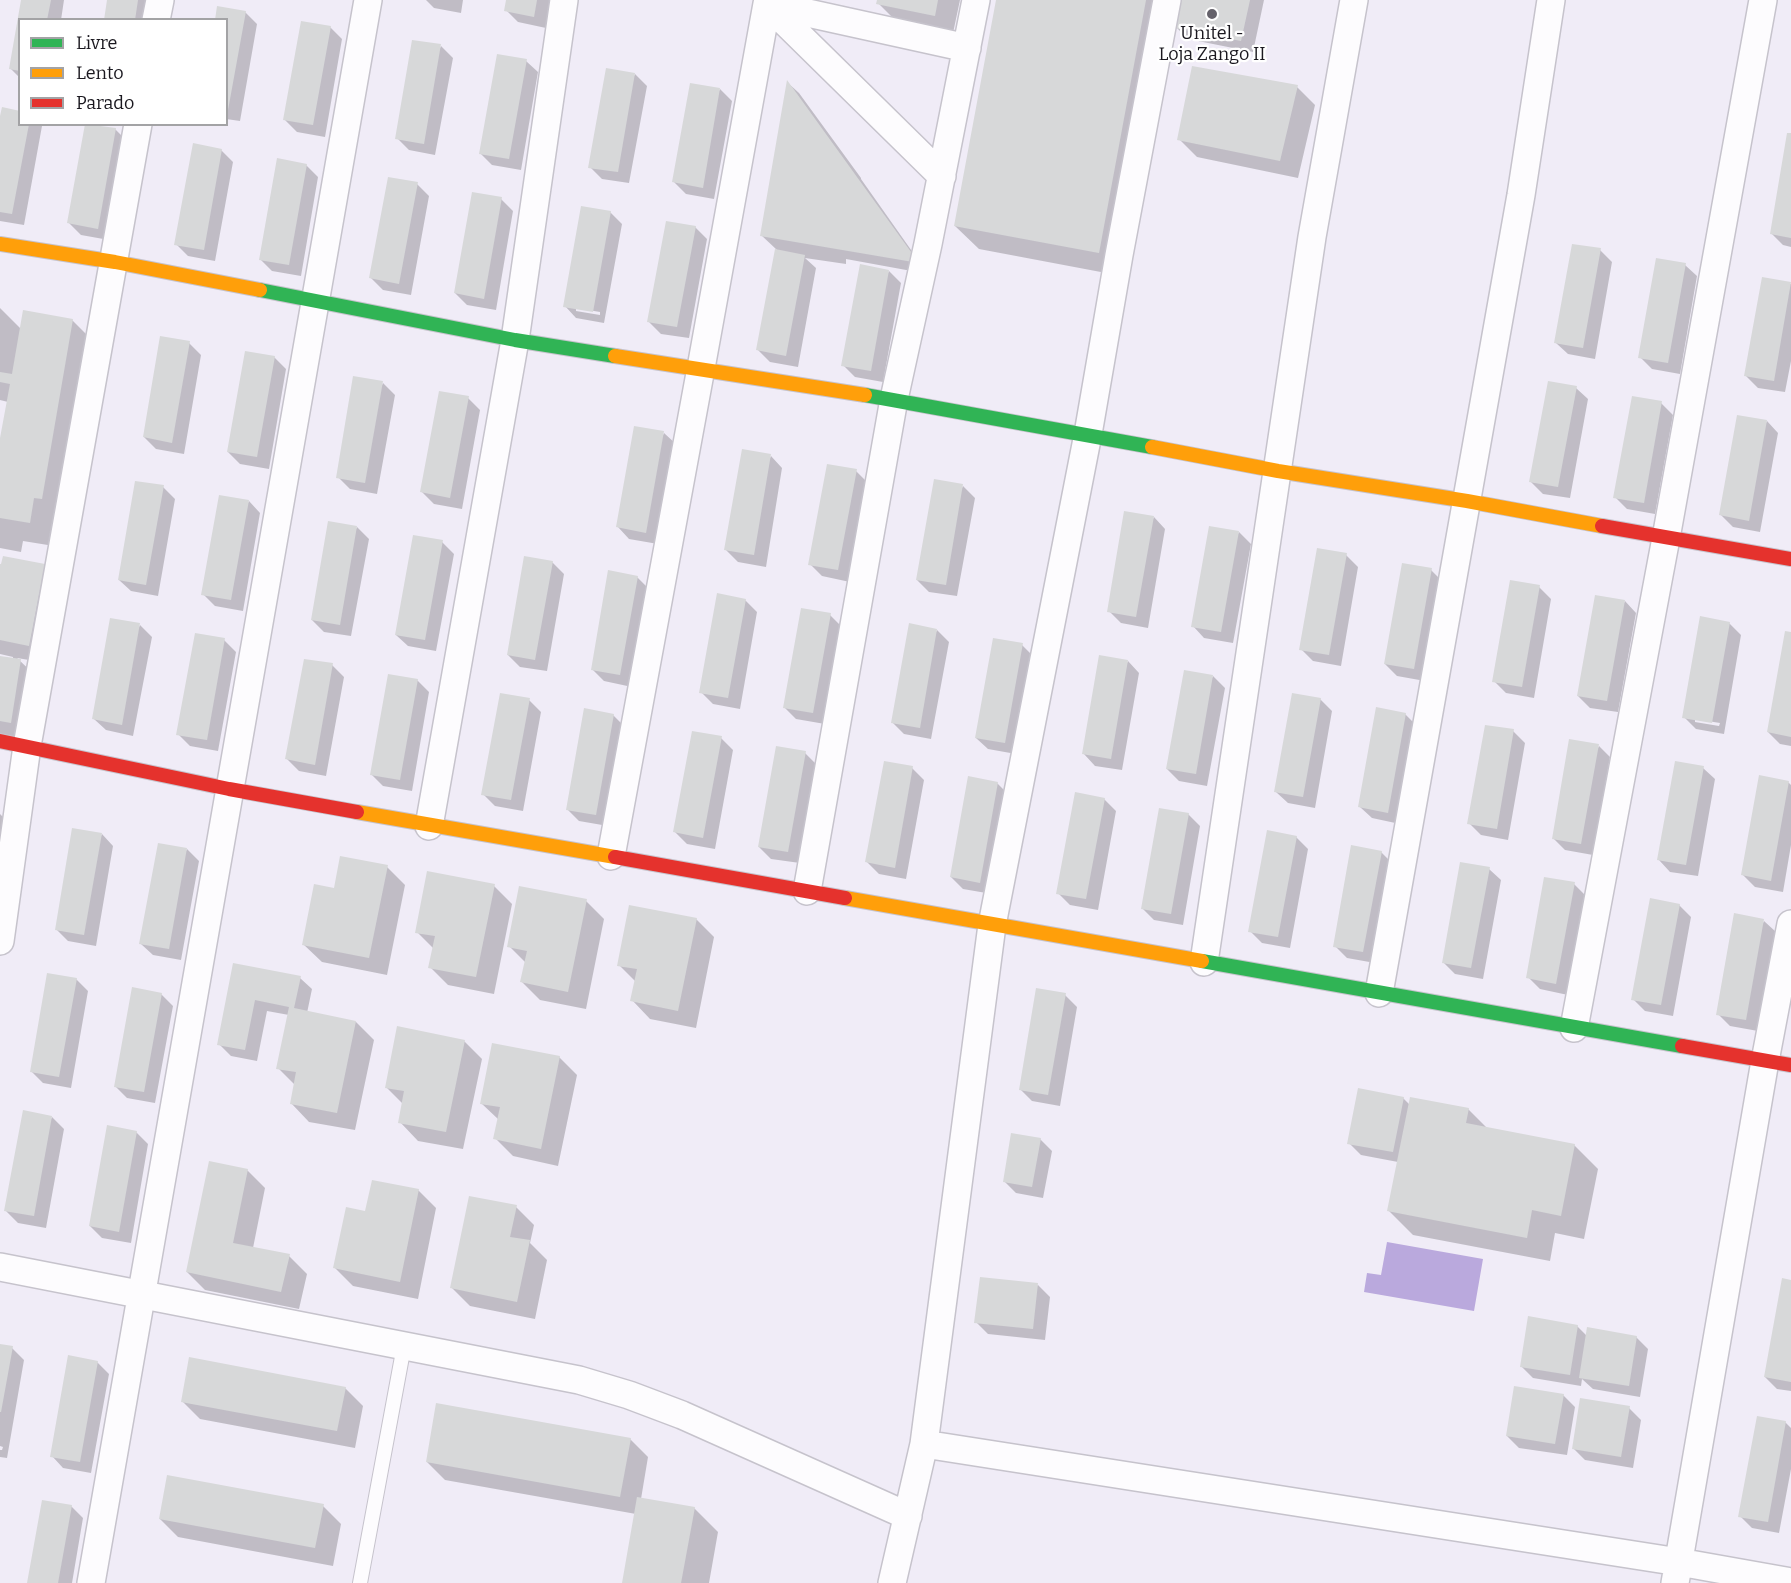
<!DOCTYPE html>
<style>
body{margin:0}
#map{position:relative;width:1791px;height:1583px;overflow:hidden;background:#f0ecf7;font-family:Bitter,serif}
canvas{display:block}
.legend{position:absolute;left:18px;top:18px;width:210px;height:108px;box-sizing:border-box;background:#fff;border:2px solid #a3a3a5;margin:0;padding:8px 10px;list-style:none;font-size:18px;color:#1a181f}
.legend li{display:flex;align-items:center;gap:12px;height:30px}
.legend b{width:30px;border:2px solid #a3a3a5}
</style>
<div id="map">
<canvas width="1791" height="1583"></canvas>
<ul class="legend">
<li><b style="height:8px;background:#30b455"></b>Livre</li>
<li><b style="height:8px;background:#ff9f0a"></b>Lento</li>
<li><b style="height:8px;background:#e5322d"></b>Parado</li>
</ul>
</div>
<script>
const ctx = document.querySelector('canvas').getContext('2d');
ctx.lineJoin = 'round';
function fill(path, color) { ctx.fillStyle = color; ctx.fill(path, 'evenodd'); }
const shape = rows => new Path2D(rows.map(r => 'M' + r).join(''));
function stroke(path, color, width, dash) { ctx.strokeStyle = color; ctx.lineWidth = width; ctx.lineCap = dash ? 'butt' : 'round'; ctx.setLineDash(dash || []); ctx.stroke(path); }
function write(font, color, halo, rows, align = 'center') {
  ctx.font = font + ' Bitter,serif'; ctx.lineWidth = 4.5; ctx.setLineDash([]); ctx.textBaseline = 'middle'; ctx.strokeStyle = halo; ctx.fillStyle = color; for (const [text, x, y, turn = 0] of rows) {
    ctx.save(); ctx.translate(x, y); ctx.rotate((+turn || 0) * Math.PI / 180); ctx.textAlign = isNaN(turn) ? turn : align; if (halo) ctx.strokeText(text, 0, 0); ctx.fillText(text, 0, 0); ctx.restore();
  }
}
fill(shape([
 [1387,1242,1483,1259,1474,1311,1364,1292,1367,1273,1381,1275]
]), '#baa9dd');
fill(shape([
 [22,0,64,0,61,20,20,20,20,78,10,68],
 [109,0,149,0,148,20,106,20],
 [426,0,463,0,461,13,434,8],
 [508,0,551,0,546,28,518,22,506,10],
 [879,0,960,0,953,33,896,21,878,3],
 [998,0,1174,0,1122,276,979,249,955,226],
 [1182,0,1264,0,1253,52,1188,39,1176,27],
 [245,12,257,24,240,121,226,119,226,20],
 [330,27,342,39,325,137,297,132,285,120],
 [441,46,453,58,435,155,409,150,397,138],
 [526,61,538,72,521,170,492,165,480,153],
 [635,74,647,86,629,183,602,179,590,167],
 [788,83,799,93,861,178,861,179,928,274,846,259,846,264,805,258,816,268,798,367,770,362,758,350,777,250,761,235],
 [1297,87,1315,105,1298,178,1197,157,1179,139],
 [720,89,732,101,714,199,686,194,674,182],
 [0,124,41,124,42,126,24,225,0,221],
 [115,129,127,141,109,240,81,235,69,223],
 [1791,135,1791,247,1783,245,1771,233],
 [221,150,233,162,215,261,188,256,176,244],
 [306,165,318,177,301,276,272,271,260,259],
 [417,184,429,196,411,295,383,290,371,278],
 [501,199,513,211,496,310,467,305,455,293],
 [610,212,622,224,604,323,576,318,565,306],
 [576,308,600,312,600,315,576,311],
 [695,227,707,239,689,338,661,334,649,322],
 [1600,250,1612,262,1595,359,1568,354,1556,343],
 [1685,265,1697,276,1680,374,1652,369,1640,357],
 [889,271,901,283,883,382,855,377,843,365],
 [1763,279,1791,284,1791,361,1785,392,1758,388,1746,376],
 [0,308,21,329,72,320,96,344,54,546,23,541,21,552,0,548,0,446,8,402,0,400],
 [189,343,201,355,184,454,156,449,144,437],
 [274,357,286,369,269,469,240,464,228,452],
 [383,383,395,395,377,494,350,489,338,477],
 [1576,388,1588,399,1570,498,1543,494,1531,482],
 [468,398,480,410,462,509,434,504,422,492],
 [1661,403,1673,415,1655,514,1627,509,1615,497],
 [1767,421,1778,433,1760,532,1733,527,1721,515],
 [664,433,676,444,658,544,629,539,618,527],
 [771,456,782,468,766,567,738,562,726,550],
 [856,471,868,483,850,582,822,576,810,564],
 [963,486,975,498,957,596,929,592,917,580],
 [163,487,175,499,158,596,131,591,119,580],
 [249,501,260,513,243,611,215,606,203,594],
 [1154,517,1165,529,1148,628,1121,623,1109,611],
 [357,527,369,539,351,636,324,632,312,620],
 [1239,532,1251,544,1233,643,1204,638,1193,626],
 [442,542,454,554,436,651,408,646,396,635],
 [1346,555,1358,567,1341,666,1313,661,1301,649],
 [552,562,564,574,547,671,520,667,508,655],
 [0,565,44,565,62,583,47,663,17,658,39,679,29,740,0,735,0,657,13,659,13,657,0,654],
 [1431,570,1443,582,1425,681,1397,676,1385,664],
 [637,577,649,589,632,687,604,681,592,669],
 [1539,587,1551,599,1534,698,1506,693,1494,681],
 [745,600,757,612,740,709,713,704,701,692],
 [1625,601,1636,613,1618,712,1590,708,1578,696],
 [830,615,842,627,825,724,796,719,784,707],
 [1729,623,1741,635,1724,734,1696,729,1684,717],
 [1695,719,1720,723,1719,726,1695,722],
 [140,625,152,637,133,736,106,730,94,719],
 [937,630,949,642,931,739,904,734,892,722],
 [1791,634,1791,746,1780,744,1768,732],
 [224,640,236,652,218,751,190,746,178,734],
 [1022,645,1034,657,1016,754,988,749,976,738],
 [1128,661,1139,673,1122,770,1095,766,1084,754],
 [332,665,344,677,326,776,299,771,287,759],
 [1213,676,1225,688,1207,786,1179,781,1167,769],
 [417,680,429,692,412,791,383,786,371,774],
 [1320,699,1332,711,1315,808,1288,803,1276,792],
 [529,700,541,712,523,811,495,806,483,794],
 [1405,714,1417,726,1400,824,1372,818,1360,807],
 [613,715,625,727,608,826,579,821,567,809],
 [1513,731,1525,743,1508,840,1481,835,1469,823],
 [721,738,733,750,715,849,687,844,675,832],
 [1599,746,1610,757,1593,855,1565,850,1553,838],
 [805,753,817,765,800,863,771,859,759,847],
 [912,768,924,780,906,879,879,874,867,862],
 [1703,768,1715,779,1698,876,1670,872,1659,860],
 [1788,782,1791,785,1791,845,1783,892,1755,887,1743,875],
 [997,783,1009,795,992,894,963,889,951,877],
 [1104,799,1116,811,1098,910,1070,905,1058,893],
 [0,814,9,823,0,870],
 [1188,814,1200,826,1183,925,1154,920,1142,908],
 [102,834,113,846,96,946,68,941,56,929],
 [1296,837,1308,849,1290,948,1262,943,1250,931],
 [187,849,199,861,181,960,153,955,141,944],
 [1381,852,1393,864,1375,963,1347,958,1335,946],
 [387,867,405,885,387,975,322,962,303,944,335,889],
 [1489,869,1501,880,1483,979,1455,974,1443,962],
 [1574,884,1586,896,1568,995,1540,989,1528,977],
 [494,886,512,904,494,994,448,985,430,967,434,949,417,932],
 [586,901,604,919,586,1009,540,1000,522,982,526,963,509,946],
 [1679,905,1691,917,1673,1016,1645,1011,1633,999],
 [696,919,714,937,696,1028,650,1019,632,1000,636,982,619,965],
 [1764,921,1776,932,1758,1031,1730,1026,1718,1014],
 [234,965,300,978,312,989,307,1013,356,1022,374,1040,355,1130,309,1122,291,1103,295,1085,278,1068,289,1015,267,1011,257,1061,231,1056,219,1044],
 [76,979,88,991,71,1088,43,1083,31,1071],
 [161,994,173,1006,155,1103,127,1098,115,1086],
 [1065,995,1077,1007,1060,1106,1032,1101,1020,1089],
 [464,1041,482,1059,463,1149,418,1141,400,1122,403,1104,386,1087],
 [559,1057,577,1075,558,1166,513,1156,495,1138,499,1120,481,1103],
 [1403,1098,1410,1105,1468,1109,1487,1128,1574,1145,1598,1169,1584,1239,1555,1233,1550,1261,1413,1235,1389,1211,1398,1162,1361,1155,1349,1143],
 [52,1117,64,1129,46,1228,18,1223,6,1211],
 [136,1132,148,1144,131,1243,102,1238,90,1226],
 [1040,1139,1052,1151,1043,1198,1016,1193,1004,1181],
 [247,1170,265,1188,253,1248,289,1256,307,1274,299,1309,205,1290,187,1272],
 [418,1190,436,1208,418,1299,353,1286,335,1268,366,1213],
 [516,1207,534,1225,530,1243,547,1260,535,1319,470,1306,452,1288],
 [1791,1281,1791,1391,1777,1389,1765,1377],
 [1038,1285,1050,1297,1045,1340,988,1334,976,1322],
 [1577,1326,1587,1336,1636,1337,1648,1349,1640,1397,1593,1389,1582,1379,1581,1386,1533,1378,1521,1366],
 [0,1345,12,1348,24,1360,7,1458,0,1457,0,1450,2,1450,3,1447,0,1446],
 [97,1362,109,1374,91,1473,63,1468,52,1456],
 [345,1388,363,1406,355,1448,200,1419,182,1401],
 [1563,1395,1575,1407,1567,1455,1519,1448,1507,1436],
 [1629,1408,1641,1420,1633,1468,1585,1460,1573,1448],
 [1785,1422,1791,1428,1791,1469,1779,1533,1752,1528,1740,1516],
 [630,1439,648,1457,641,1499,694,1508,718,1532,709,1583,623,1583,636,1514,445,1480,427,1462],
 [71,1506,83,1518,72,1583,29,1583],
 [323,1506,341,1524,333,1566,178,1537,160,1519]
]), '#0003');
fill(shape([
 [21,0,51,0,47,20,20,20,20,71,9,69],
 [107,0,138,0,135,20,104,20],
 [506,0,537,0,534,17,504,11],
 [877,0,938,0,935,16,876,4],
 [996,0,1146,0,1099,253,954,226],
 [1180,0,1250,0,1241,41,1175,28],
 [217,6,246,11,228,110,226,110,226,20,215,20],
 [301,21,331,26,313,125,283,120],
 [412,40,441,44,424,144,395,139],
 [497,54,527,59,509,159,479,154],
 [1192,66,1298,85,1280,161,1177,140],
 [606,68,635,73,618,172,588,168],
 [787,80,919,263,760,236],
 [690,83,720,88,703,188,672,182],
 [2,107,20,111,20,124,29,124,12,214,0,212,0,116],
 [85,124,116,128,98,229,67,223],
 [1787,133,1791,133,1791,238,1770,234],
 [193,143,222,149,204,250,174,245],
 [277,158,307,164,289,265,259,260],
 [388,177,418,182,399,284,369,278],
 [472,192,502,197,484,299,454,293],
 [581,206,611,211,593,312,563,307],
 [666,221,696,226,677,327,647,322],
 [1572,244,1601,248,1583,348,1554,343],
 [775,249,805,255,786,356,756,350],
 [1656,258,1686,263,1668,363,1638,358],
 [860,264,889,270,871,371,841,366],
 [1762,277,1791,282,1774,381,1744,376],
 [23,310,73,319,42,499,34,498,30,523,0,518,0,438,10,384,0,382,0,372,12,374],
 [160,336,190,341,172,443,143,437],
 [245,351,275,356,257,457,227,452],
 [353,376,383,381,365,483,336,478],
 [1548,381,1577,386,1558,487,1529,482],
 [439,391,469,396,450,498,420,492],
 [1632,396,1662,401,1644,503,1613,498],
 [1737,415,1767,420,1749,521,1719,515],
 [634,426,664,431,646,533,616,527],
 [742,449,771,454,754,555,724,550],
 [827,464,857,469,838,570,808,565],
 [934,479,963,484,946,585,916,580],
 [135,481,164,485,146,585,118,580],
 [219,495,249,500,231,600,201,595],
 [1124,511,1154,516,1136,617,1107,612],
 [328,521,357,526,340,625,311,620],
 [1209,526,1239,531,1221,632,1191,627],
 [413,535,443,540,425,640,395,635],
 [1317,548,1347,553,1329,655,1299,650],
 [3,556,45,564,29,646,0,640,0,564,1,564],
 [524,556,553,561,535,660,507,655],
 [1402,563,1432,568,1414,669,1384,664],
 [608,570,638,576,620,675,591,670],
 [1510,580,1540,585,1522,687,1492,682],
 [717,593,746,599,728,698,699,693],
 [1595,595,1625,600,1607,701,1577,696],
 [801,608,831,613,813,713,783,708],
 [1700,616,1730,622,1712,723,1682,718],
 [110,618,140,623,122,725,92,719],
 [909,623,937,629,920,728,891,723],
 [1785,631,1791,632,1791,737,1767,732],
 [195,633,225,638,207,740,176,735],
 [993,638,1023,643,1005,743,975,738],
 [1099,655,1128,660,1111,759,1082,754],
 [0,656,21,659,11,723,0,721],
 [304,659,333,663,315,765,285,759],
 [1184,670,1213,675,1196,774,1166,769],
 [388,674,418,679,400,780,370,775],
 [500,693,530,698,511,800,481,795],
 [1292,693,1321,698,1303,797,1274,792],
 [1376,707,1406,713,1388,813,1358,807],
 [584,708,614,714,596,815,566,810],
 [1485,725,1514,729,1497,829,1467,824],
 [692,731,722,736,703,838,673,832],
 [1569,739,1599,744,1581,844,1552,839],
 [776,746,806,751,788,852,758,847],
 [884,761,913,766,895,868,865,862],
 [1675,761,1704,766,1686,865,1657,860],
 [1759,775,1789,781,1771,881,1741,875],
 [968,776,998,782,980,883,950,877],
 [1075,792,1105,798,1086,899,1056,894],
 [1159,808,1189,813,1171,914,1141,909],
 [72,828,102,833,84,935,55,930],
 [1267,830,1297,836,1278,937,1248,932],
 [158,843,187,848,169,949,139,944],
 [1351,845,1382,851,1363,952,1333,947],
 [340,856,388,865,369,958,302,945,314,884,334,888],
 [1460,862,1490,867,1471,968,1442,963],
 [427,871,495,884,476,977,428,968,435,936,415,933],
 [1544,877,1575,882,1556,984,1526,978],
 [519,886,587,899,568,992,520,982,527,951,507,947],
 [1650,898,1680,904,1661,1005,1631,1000],
 [629,905,697,918,678,1011,630,1001,637,969,617,966],
 [1734,913,1764,919,1746,1020,1716,1015],
 [233,963,301,976,294,1008,356,1021,337,1113,290,1104,296,1072,276,1069,289,1007,255,1000,245,1050,217,1045],
 [47,973,77,978,59,1077,30,1072],
 [132,987,162,993,144,1092,114,1087],
 [1036,988,1066,993,1048,1095,1019,1090],
 [397,1026,465,1040,446,1132,398,1123,404,1091,385,1088],
 [492,1043,560,1056,541,1149,493,1139,500,1107,480,1104],
 [1358,1088,1404,1097,1393,1152,1347,1144],
 [1410,1097,1469,1108,1466,1123,1575,1144,1561,1216,1532,1210,1527,1238,1387,1211],
 [23,1110,52,1116,34,1216,4,1211],
 [107,1125,137,1131,119,1232,89,1226],
 [1011,1133,1041,1138,1032,1187,1003,1182],
 [209,1161,248,1169,233,1243,290,1254,281,1292,186,1272],
 [372,1180,419,1189,400,1282,333,1268,346,1207,365,1211],
 [469,1196,517,1205,510,1237,530,1240,517,1302,450,1288],
 [980,1277,1038,1283,1033,1329,974,1323],
 [1782,1278,1791,1280,1791,1382,1764,1377],
 [1528,1316,1578,1325,1570,1375,1520,1367],
 [1587,1327,1637,1336,1629,1386,1579,1378],
 [0,1344,13,1346,1,1412,0,1412],
 [68,1355,98,1361,80,1462,50,1457],
 [189,1357,346,1387,337,1431,181,1402],
 [1514,1386,1564,1394,1555,1444,1506,1436],
 [1580,1398,1630,1406,1621,1457,1572,1449],
 [436,1403,631,1438,620,1497,426,1462],
 [1757,1416,1786,1421,1768,1522,1738,1517],
 [167,1475,324,1504,315,1548,159,1519],
 [637,1497,695,1507,681,1583,622,1583],
 [42,1500,72,1505,58,1583,27,1583]
]), '#d7d8d9');
const lane = shape([
 [360,1583,404,1346]
]);
const street = shape([
 [767,4,942,176],
 [156,20,160,0],
 [429,826,515,340,564,0],
 [611,856,701,368,767,4,967,48],
 [807,891,894,399,928,244,976,0],
 [0,941,27,746,138,124],
 [1204,962,1312,237,1354,0],
 [1379,993,1521,195,1551,0],
 [1574,1028,1666,538,1763,0],
 [0,1267,579,1380,629,1395,682,1415,908,1516],
 [924,1444,1679,1562,1791,1582],
 [91,1583,368,0],
 [892,1583,924,1444,992,925,1088,434,1119,255,1167,0],
 [1675,1583,1765,1061,1791,924]
]);
const fast = shape([
 [260,290,515,340,615,356],
 [865,395,1152,447],
 [1202,961,1682,1046]
]);
const slow = shape([
 [0,244,115,262,260,290],
 [615,356,865,395],
 [1152,447,1278,471,1467,501,1602,526],
 [357,812,615,857],
 [845,898,1202,961]
]);
const jam = shape([
 [1602,526,1791,559],
 [0,741,229,789,357,812],
 [615,857,845,898],
 [1682,1046,1791,1065]
]);
stroke(lane, '#c6c3cc', 16);
stroke(street, '#c6c3cc', 30);
stroke(fast, '#c6c3cc', 16);
stroke(slow, '#c6c3cc', 16);
stroke(jam, '#c6c3cc', 16);
stroke(lane, '#fdfcfe', 14);
stroke(street, '#fdfcfe', 27);
stroke(fast, '#30b455', 14);
stroke(slow, '#ff9f0a', 14);
stroke(jam, '#e5322d', 14);
for (const [x, y, r, color] of [
 [1212,14,6,"#65626b"]
]) { const dot = new Path2D(); dot.arc(x, y, r, 0, 2 * Math.PI); ctx.fillStyle = color; ctx.fill(dot); stroke(dot, '#fff', 2); }
write('18px', '#1a181f', '#fff', [
 ["Unitel -",1212,34],
 ["Loja Zango II",1212,55]
]);
</script>
